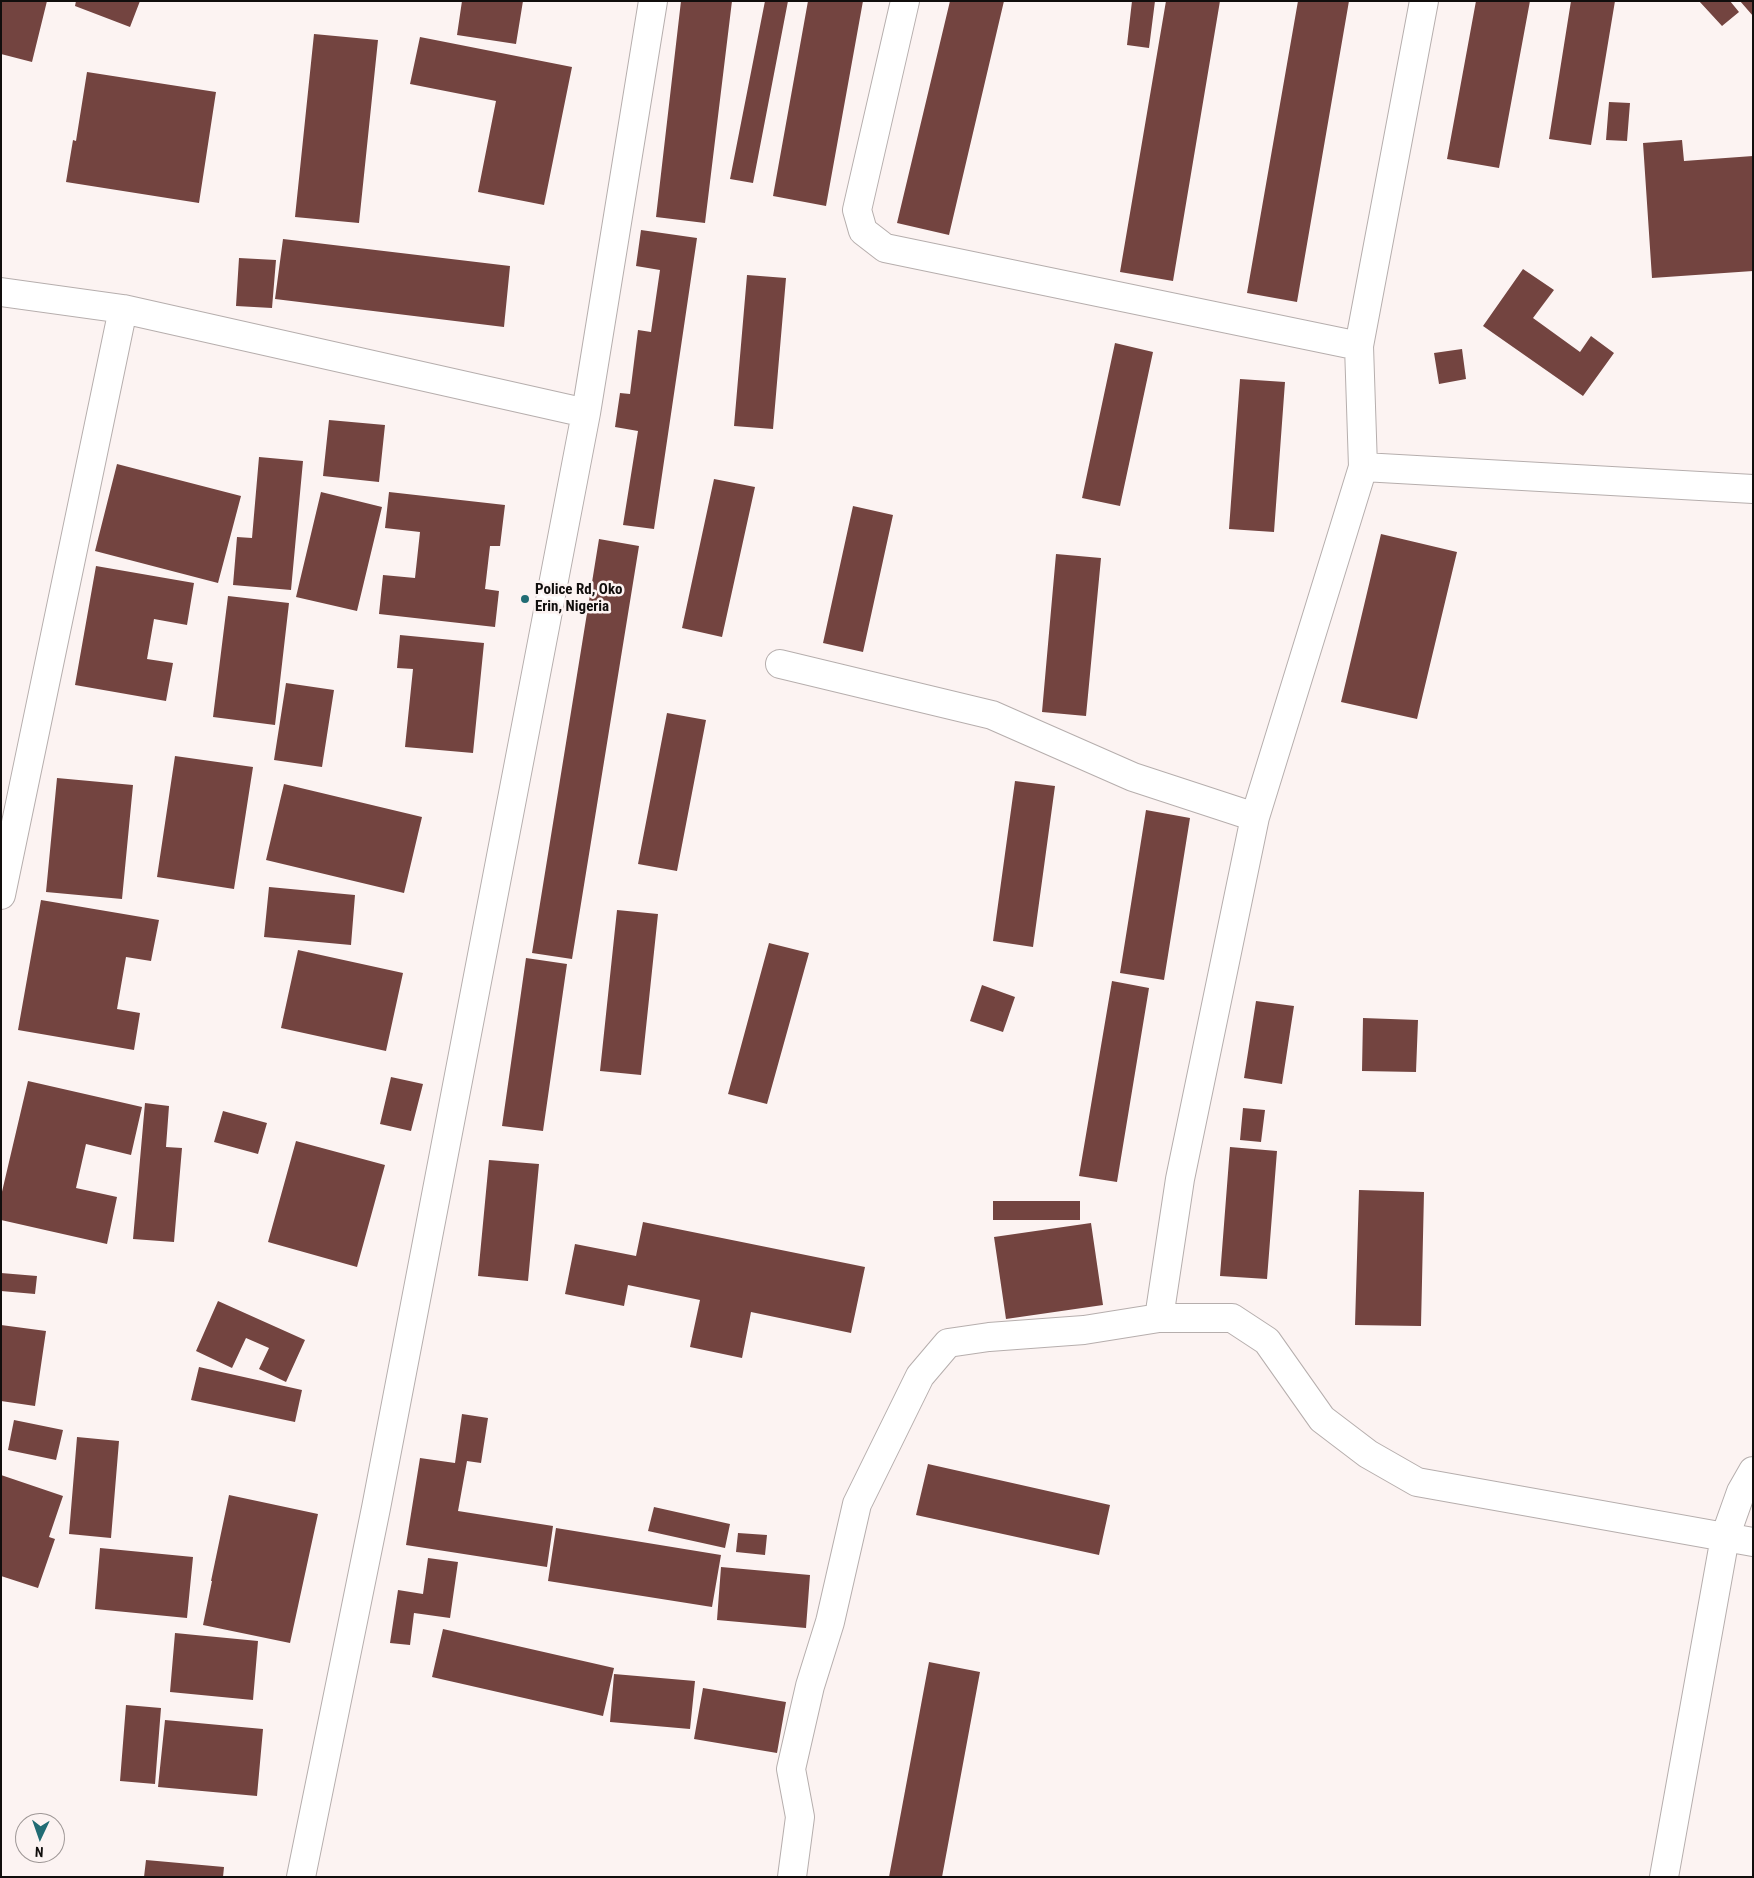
<!DOCTYPE html>
<style>
body{margin:0}
#map{position:relative;width:1754px;height:1878px;overflow:hidden;background:#fcf3f2;font-family:"Roboto Condensed",sans-serif}
canvas{display:block}
.frame{position:absolute;inset:0;border:2px solid #110e0d;pointer-events:none}
.north{position:absolute;left:15px;top:1813px;width:50px;height:50px;box-sizing:border-box;background:#fcf3f2;border:1px solid #9e9796;border-radius:50%;rotate:183deg;font-size:14px;font-weight:700;line-height:20px;text-align:center;color:#110e0d}
.north::after{content:'';display:block;margin:auto;width:18px;height:22px;background:#216c74;clip-path:polygon(50% 0,100% 100%,50% 72%,0 100%)}
</style>
<div id="map">
<canvas width="1754" height="1878"></canvas>
<div class="frame"></div>
<div class="north">N</div>
</div>
<script>
const ctx = document.querySelector('canvas').getContext('2d');
ctx.lineJoin = 'round';
function fill(path, color) { ctx.fillStyle = color; ctx.fill(path, 'evenodd'); }
const shape = rows => new Path2D(rows.map(r => 'M' + r).join(''));
function stroke(path, color, width, dash) { ctx.strokeStyle = color; ctx.lineWidth = width; ctx.lineCap = dash ? 'butt' : 'round'; ctx.setLineDash(dash || []); ctx.stroke(path); }
function write(font, color, halo, rows, align = 'center') {
  ctx.font = font + ' "Roboto Condensed",sans-serif'; ctx.lineWidth = 5; ctx.setLineDash([]); ctx.textBaseline = 'middle'; ctx.strokeStyle = halo; ctx.fillStyle = color; for (const [text, x, y, turn = 0] of rows) {
    ctx.save(); ctx.translate(x, y); ctx.rotate((+turn || 0) * Math.PI / 180); ctx.textAlign = isNaN(turn) ? turn : align; if (halo) ctx.strokeText(text, 0, 0); ctx.fillText(text, 0, 0); ctx.restore();
  }
}
fill(shape([
 [1,1,47,1,32,62,1,54],
 [76,1,140,1,130,27,75,6],
 [462,1,523,1,516,44,457,35],
 [681,1,732,1,705,223,656,217],
 [765,1,788,1,753,183,730,179],
 [808,1,863,1,826,206,773,196],
 [950,1,1004,1,949,235,897,223],
 [1132,1,1155,1,1149,48,1127,45],
 [1166,1,1220,1,1173,281,1120,272],
 [1298,1,1349,1,1297,302,1247,293],
 [1476,1,1530,1,1499,168,1447,159],
 [1571,1,1615,1,1591,145,1549,139],
 [1699,1,1730,1,1739,12,1722,26],
 [1740,1,1753,1,1753,16],
 [314,34,378,40,359,223,295,217],
 [420,37,572,67,544,205,478,192,496,101,410,84],
 [87,72,216,92,199,203,66,182,73,140,76,141],
 [1609,102,1630,103,1627,141,1606,140],
 [1682,140,1684,161,1753,156,1753,271,1652,278,1643,143],
 [641,230,697,238,654,529,623,525,638,431,615,427,620,393,630,394,638,330,651,332,660,270,636,266],
 [283,239,510,266,504,327,275,299],
 [239,258,276,260,272,308,236,306],
 [1523,269,1554,290,1533,318,1580,352,1591,336,1614,353,1583,396,1483,326],
 [747,275,786,278,773,429,734,426],
 [1115,343,1153,352,1120,506,1082,498],
 [1462,349,1466,379,1439,384,1434,353],
 [1240,379,1285,382,1274,532,1229,529],
 [329,420,385,425,379,482,323,476],
 [259,457,303,461,291,590,233,585,237,537,252,538],
 [117,464,241,496,218,583,95,551],
 [714,479,755,487,722,637,682,628],
 [321,492,382,507,357,611,296,597],
 [389,492,505,505,500,546,490,546,485,589,499,591,495,627,379,614,383,575,415,578,420,532,385,528],
 [853,506,893,515,863,652,823,643],
 [1381,534,1457,552,1417,719,1341,702],
 [599,539,639,546,572,959,532,953],
 [1056,554,1101,558,1086,716,1042,712],
 [96,566,194,583,187,625,154,619,147,659,173,663,166,701,75,685],
 [228,596,289,603,275,725,213,717],
 [400,635,484,643,473,753,405,747,413,669,397,668],
 [286,683,334,690,322,767,274,760],
 [667,713,706,720,677,871,638,864],
 [175,756,253,767,234,889,157,877],
 [57,778,133,785,122,899,46,892],
 [1015,781,1055,786,1033,947,993,941],
 [284,784,422,817,404,893,266,860],
 [1146,810,1190,818,1164,980,1120,973],
 [269,887,355,895,351,945,264,937],
 [41,900,159,920,151,961,126,957,117,1009,140,1013,134,1050,18,1030],
 [617,910,658,914,641,1075,600,1071],
 [769,943,809,953,767,1104,728,1094],
 [298,950,403,973,386,1051,281,1028],
 [526,958,567,964,543,1131,502,1126],
 [1112,981,1149,988,1117,1182,1079,1176],
 [982,985,1015,997,1003,1032,970,1021],
 [1256,1001,1294,1006,1282,1084,1244,1078],
 [1363,1018,1418,1020,1416,1072,1362,1071],
 [391,1077,423,1084,411,1131,380,1124],
 [28,1081,142,1107,131,1155,86,1144,76,1188,117,1197,107,1244,1,1220,1,1196],
 [145,1103,169,1106,166,1147,182,1148,174,1242,133,1239],
 [1243,1108,1265,1110,1261,1142,1240,1140],
 [223,1111,267,1123,258,1154,214,1142],
 [296,1141,385,1165,357,1267,268,1242],
 [1230,1147,1277,1151,1267,1279,1220,1276],
 [489,1160,539,1164,528,1281,478,1276],
 [1359,1190,1424,1192,1421,1326,1355,1325],
 [993,1201,1080,1201,1080,1220,993,1220],
 [643,1222,865,1267,851,1333,751,1312,742,1358,690,1347,700,1300,628,1285,624,1306,565,1294,575,1244,636,1256],
 [1091,1223,1103,1305,1006,1319,994,1237],
 [1,1273,37,1276,35,1294,1,1291],
 [218,1301,305,1340,286,1382,259,1369,269,1348,246,1338,232,1368,196,1351],
 [1,1325,46,1331,35,1406,1,1401],
 [199,1367,302,1390,295,1422,191,1400],
 [462,1414,488,1418,481,1463,467,1461,458,1511,553,1526,547,1567,406,1545,420,1458,455,1463],
 [14,1420,63,1430,56,1460,8,1450],
 [77,1437,119,1441,111,1538,69,1534],
 [928,1464,1110,1505,1099,1555,916,1515],
 [1,1475,63,1496,49,1537,55,1539,38,1588,1,1576],
 [229,1495,318,1514,290,1643,203,1625,212,1581,211,1581],
 [654,1507,730,1524,725,1548,648,1531],
 [556,1528,721,1555,712,1607,548,1581],
 [738,1533,767,1535,765,1555,736,1552],
 [100,1548,193,1557,187,1618,95,1609],
 [428,1558,458,1562,450,1618,414,1613,410,1645,390,1643,398,1590,423,1594],
 [721,1567,810,1575,806,1628,717,1620],
 [443,1629,614,1668,603,1716,432,1677],
 [175,1633,258,1641,253,1700,170,1692],
 [929,1662,980,1672,942,1877,889,1877],
 [614,1674,695,1681,690,1729,610,1722],
 [703,1688,786,1702,777,1753,694,1739],
 [126,1705,161,1708,155,1784,120,1781],
 [165,1720,263,1729,257,1796,158,1787],
 [146,1860,224,1867,223,1877,144,1877]
]), '#734440');
const street = shape([
 [905,1,857,210,863,231,885,248,1359,346],
 [1424,1,1359,346,1363,467,1255,817,1180,1179,1159,1318,1232,1318,1267,1341,1322,1419,1368,1454,1417,1482,1753,1542],
 [1,292,123,309,586,413],
 [1363,467,1753,489],
 [780,664,992,715,1133,777,1255,817],
 [1,895,123,309],
 [301,1877,376,1508,586,413,653,1],
 [792,1877,800,1817,791,1769,810,1686,830,1622,857,1504,920,1376,948,1343,989,1337,1084,1330,1159,1318],
 [1664,1877,1725,1537,1741,1492,1753,1471]
]);
stroke(street, '#b6aead', 30);
stroke(street, '#fff', 28);
for (const [x, y, r, color] of [
 [525,599,5,"#216c74"]
]) { const dot = new Path2D(); dot.arc(x, y, r, 0, 2 * Math.PI); ctx.fillStyle = color; ctx.fill(dot); stroke(dot, '#fcf3f2', 2); }
write('bold 15px', '#110e0d', '#fcf3f2', [
 ["Police Rd, Oko",535,590],
 ["Erin, Nigeria",535,607]
], 'left');
</script>
